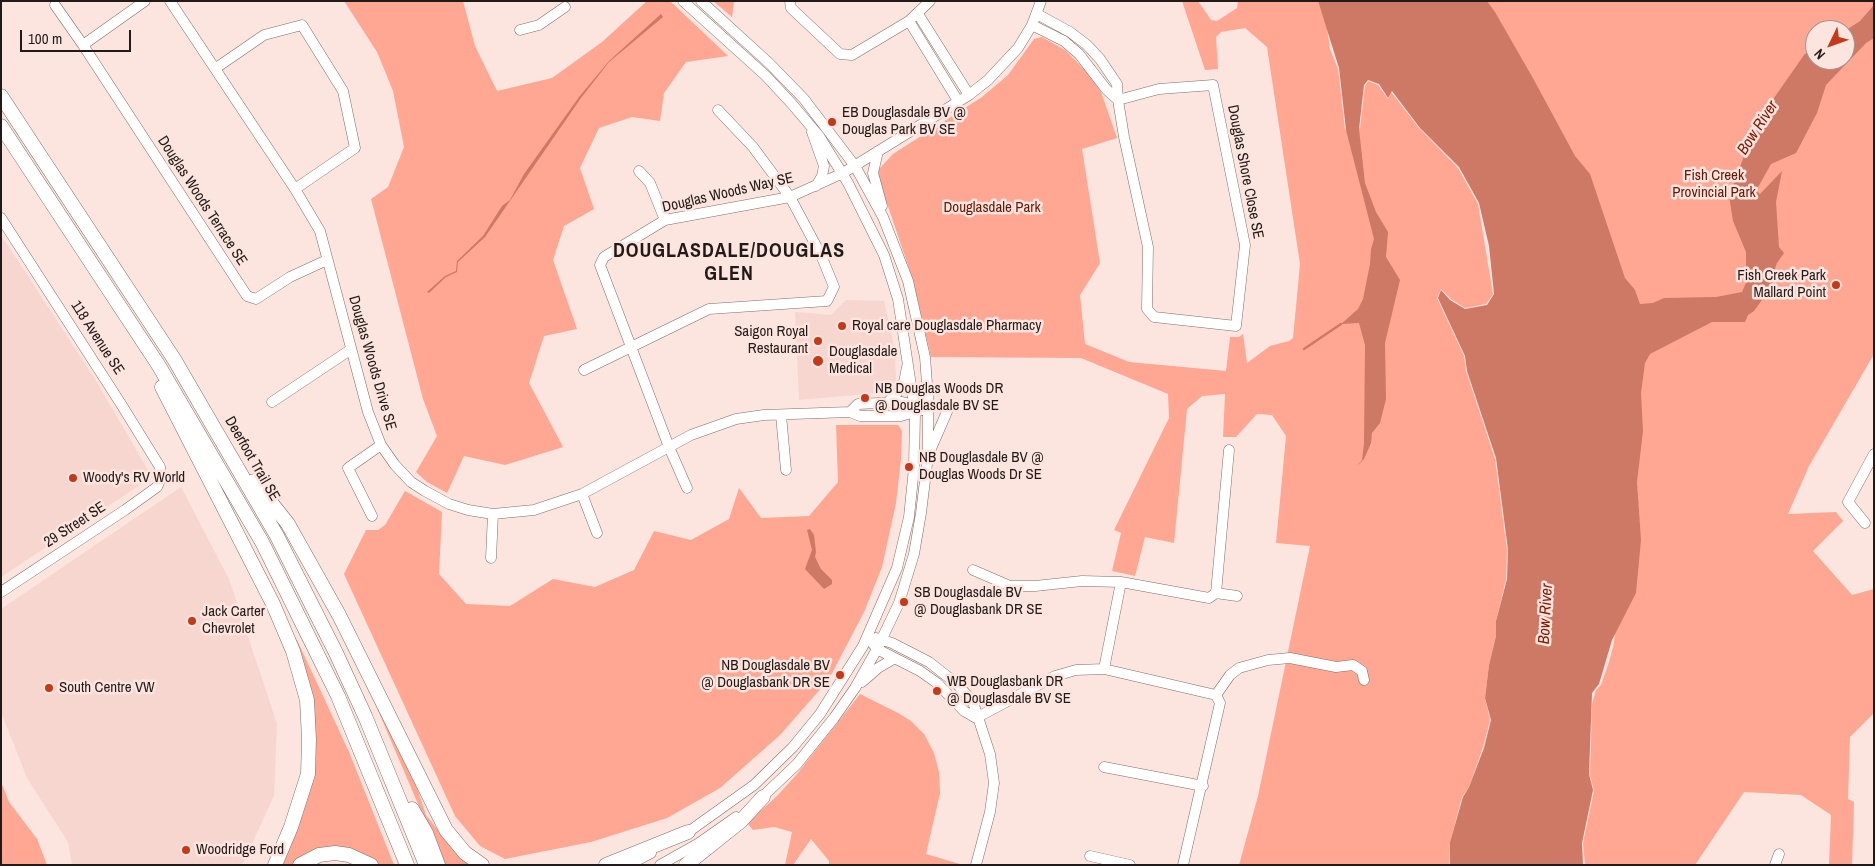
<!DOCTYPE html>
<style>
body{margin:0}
#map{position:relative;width:1875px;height:866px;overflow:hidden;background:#fce5df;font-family:"Archivo Narrow",sans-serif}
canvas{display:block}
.frame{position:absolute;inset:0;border:2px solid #221a18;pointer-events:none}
.north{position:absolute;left:1805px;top:20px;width:50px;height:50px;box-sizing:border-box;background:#fce5df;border:1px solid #a5948f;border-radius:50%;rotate:228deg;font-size:14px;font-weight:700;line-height:20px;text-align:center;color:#221a18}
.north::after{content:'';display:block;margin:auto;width:18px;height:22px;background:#c33919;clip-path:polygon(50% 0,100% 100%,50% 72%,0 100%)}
.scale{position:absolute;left:20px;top:30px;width:111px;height:22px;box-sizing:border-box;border:2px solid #221a18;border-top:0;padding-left:6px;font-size:15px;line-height:18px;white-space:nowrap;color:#221a18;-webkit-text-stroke:4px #fce5df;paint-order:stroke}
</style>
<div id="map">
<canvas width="1875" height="866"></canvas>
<div class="frame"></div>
<div class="north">N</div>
<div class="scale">100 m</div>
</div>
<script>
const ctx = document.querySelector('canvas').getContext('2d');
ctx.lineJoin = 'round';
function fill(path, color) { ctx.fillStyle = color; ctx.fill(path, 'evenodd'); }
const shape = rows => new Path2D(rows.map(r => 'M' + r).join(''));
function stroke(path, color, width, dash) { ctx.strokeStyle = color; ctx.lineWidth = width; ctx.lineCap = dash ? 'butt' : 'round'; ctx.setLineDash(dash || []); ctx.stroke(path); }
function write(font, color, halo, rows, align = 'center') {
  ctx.font = font + ' "Archivo Narrow",sans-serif'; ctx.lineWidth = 5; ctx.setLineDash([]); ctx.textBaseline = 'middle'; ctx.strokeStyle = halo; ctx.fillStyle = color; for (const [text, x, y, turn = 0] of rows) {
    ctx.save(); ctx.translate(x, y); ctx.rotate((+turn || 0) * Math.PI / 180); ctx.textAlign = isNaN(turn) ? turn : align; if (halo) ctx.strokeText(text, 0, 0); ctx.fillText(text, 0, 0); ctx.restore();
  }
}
fill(shape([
 [1,235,95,379,152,477,1,577],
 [846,300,884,301,895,351,896,380,889,392,799,400,795,312,831,315],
 [181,487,229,579,277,724,274,796,242,865,72,865,68,842,27,778,1,712,1,609]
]), '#f6d6ce');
fill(shape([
 [344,1,463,1,475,46,497,91,552,78,602,42,647,1,670,1,728,56,686,62,664,93,660,121,632,117,599,128,580,168,594,209,564,226,553,260,577,329,544,336,529,383,563,447,505,465,464,456,447,493,427,482,416,472,437,436,423,399,371,199,388,187,404,147,393,91,377,52],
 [713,1,734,1,732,17],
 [1182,1,1198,1,1211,20,1217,21,1237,8,1238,1,1318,1,1327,28,1330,49,1338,69,1345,130,1360,128,1365,86,1368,81,1378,85,1388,99,1391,92,1419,128,1458,168,1478,204,1493,294,1486,304,1465,308,1451,299,1441,289,1437,298,1464,356,1466,371,1495,459,1507,550,1506,579,1496,621,1496,636,1489,665,1485,698,1490,720,1483,747,1469,787,1462,797,1450,842,1449,865,1239,865,1258,796,1310,546,1276,543,1286,436,1272,415,1257,414,1236,437,1223,437,1225,394,1202,396,1187,409,1174,543,1145,537,1135,576,1112,571,1121,533,1114,530,1169,418,1168,394,1081,358,931,357,913,280,879,180,879,169,893,154,982,97,1008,75,1034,39,1042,37,1065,50,1088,73,1101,92,1117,138,1082,149,1100,263,1080,295,1085,344,1129,362,1226,371,1230,337,1239,337,1243,334,1247,363,1270,346,1289,341,1293,338,1300,264,1267,47,1245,28,1221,32,1216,37,1218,69,1205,70],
 [1441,1,1874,1,1874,354,1809,466,1788,514,1836,512,1843,521,1813,551,1852,595,1874,589,1874,713,1850,737,1848,799,1854,802,1852,865,1829,865,1831,815,1801,795,1744,792,1695,865,1585,865,1583,843,1594,791,1590,775,1592,704,1596,690,1601,685,1609,662,1614,643,1616,618],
 [1815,30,1845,30,1845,60,1815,60],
 [836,425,898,425,902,431,901,459,896,503,882,567,864,612,829,679,780,735,720,788,667,818,591,842,505,859,480,846,455,816,344,574,366,530,378,530,385,525,405,491,442,512,439,574,466,604,510,606,553,579,595,587,634,570,654,531,691,540,729,519,739,488,761,518,809,516,838,482],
 [297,640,349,752,394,865,379,865,360,854,294,865,281,865,311,780,295,642],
 [371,694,414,779,426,815,445,839,473,865,444,865],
 [860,694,898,713,911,721,924,734,934,753,939,772,940,793,926,854,963,865,829,865,829,861,811,839,793,865,785,865,792,832,774,827,753,830,747,823,777,796,797,774],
 [1,782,9,802,37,839,47,865,1,865]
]), '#ffa792');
fill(shape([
 [1318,1,1487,1,1495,12,1534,80,1575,156,1590,174,1625,278,1635,290,1640,304,1653,303,1664,298,1716,297,1742,292,1749,276,1746,266,1746,252,1733,221,1729,196,1749,143,1774,98,1804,55,1815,45,1815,60,1845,60,1845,31,1860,21,1874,5,1874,38,1866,43,1826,85,1817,113,1796,153,1771,164,1756,191,1760,194,1782,171,1776,202,1779,247,1784,253,1777,263,1771,280,1772,286,1754,311,1748,315,1745,322,1712,322,1650,354,1645,363,1641,393,1643,431,1637,482,1641,540,1636,593,1612,640,1599,684,1592,693,1589,774,1593,790,1582,843,1583,865,1450,865,1450,842,1463,797,1469,787,1484,748,1491,720,1485,698,1489,665,1496,636,1496,621,1507,579,1508,550,1496,458,1467,371,1465,356,1438,298,1441,290,1450,300,1465,309,1487,305,1494,294,1489,246,1479,203,1459,167,1420,128,1392,91,1388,98,1379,84,1368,80,1364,85,1359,129,1365,183,1376,212,1388,232,1386,257,1400,280,1385,343,1386,399,1380,423,1372,433,1371,443,1364,459,1357,466,1362,460,1364,444,1365,345,1359,323,1341,324,1358,309,1363,299,1370,264,1371,249,1374,239,1346,130,1339,68],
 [661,14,663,17,609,62,581,98,485,237,458,262,457,272,446,277,429,293,427,292,445,276,456,271,457,261,483,236,502,206,510,200,524,174,579,97,609,61],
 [810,529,814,535,816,552,815,557,821,569,832,580,832,584,824,589,805,569,812,550,807,530]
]), '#cd7965');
stroke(shape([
 [1304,349,1341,324]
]), '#cd7965', 2.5);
const minor = shape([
 [145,1,83,45,247,296,256,299,290,277,327,260],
 [170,1,295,189,320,231,368,412,381,445,395,465,411,482,425,491,449,504,468,510,493,514,534,510,582,494,691,435,736,419,764,415,850,412,860,416,901,416,929,408],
 [683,1,766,76,792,104,819,136,848,183,884,255,898,299,915,412,914,468,909,517,897,568,863,646,820,714,793,747,754,785,684,835],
 [701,1,770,64,804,99,855,166,883,217,908,281,925,357,928,397,928,456,921,513,914,554,899,603,877,649,855,688,834,718,797,764,758,801],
 [790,1,791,8,840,54,852,55,909,21,930,1],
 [55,5,83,45],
 [918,14,969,95],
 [1037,14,1070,32,1087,45,1100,59,1117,84,1118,100,1124,137,1148,247,1147,309,1154,317,1236,326,1245,245,1213,85,1159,89,1118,100],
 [909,21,958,101],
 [1032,25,1064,41,1079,54,1106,89,1118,100],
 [520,30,539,25,565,7],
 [216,68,264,35,302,25,343,91,355,148,295,189],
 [812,132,824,166,822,176,816,186],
 [878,151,873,173,882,206],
 [639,171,650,183,665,220],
 [1,218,121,404,160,467,161,478,157,487,125,510,1,592],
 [584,370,709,309,827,301,834,287,821,255,790,197,753,147,718,110],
 [272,402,350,350],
 [888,402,897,393,904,382,907,367],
 [850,412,858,404,901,402,920,406],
 [781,415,786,470],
 [930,451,949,407],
 [687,488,669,447,600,265,604,257,665,220,790,197,843,173,969,95,988,80,1018,48,1032,25,1041,1],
 [582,494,597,533],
 [372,516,348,468,381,445],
 [1865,523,1848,502,1874,454],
 [491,558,493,514],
 [973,570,1010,586,1035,586,1082,581,1121,582,1209,598,1216,593,1237,596],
 [1216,593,1229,450],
 [876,638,892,643,929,662,957,684,973,702,990,754,994,783,990,812,976,865],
 [873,644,877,649,920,671,937,683,964,711,976,718],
 [1104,669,1121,582],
 [862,682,878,668,895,658],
 [1216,695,1230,675,1239,668,1268,660,1290,658,1336,667,1353,665,1362,671,1364,680],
 [976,718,1055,676,1076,670,1104,669,1216,695,1220,703,1183,865],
 [1104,767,1203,786],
 [1090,856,1130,865],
 [628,865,651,853],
 [660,865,699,843,736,817],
 [1775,865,1779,854]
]);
const highway = shape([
 [1,96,174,359,277,536,336,653,365,716,426,865],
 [1,126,159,366,262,542,338,696,407,865],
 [162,387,273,604,293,651,307,700,309,739,308,774,291,827,275,865],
 [254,481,288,524,339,615,446,830,465,853,482,865],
 [412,809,426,833,438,865],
 [300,865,319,855,335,853,349,855,371,865],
 [606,865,688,832],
 [686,865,741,821,763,797]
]);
stroke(minor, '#816d68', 11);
stroke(highway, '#816d68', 15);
stroke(minor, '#fff', 10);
stroke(highway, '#fff', 14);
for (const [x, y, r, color] of [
 [832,122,5,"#c33919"],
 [1836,285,5,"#c33919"],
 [842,326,5,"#c33919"],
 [818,341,5,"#c33919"],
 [818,361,6,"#c33919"],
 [865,398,5,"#c33919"],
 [909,467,5,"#c33919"],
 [73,478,5,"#c33919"],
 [904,602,5,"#c33919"],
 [192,621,5,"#c33919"],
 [840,675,5,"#c33919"],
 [49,688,5,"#c33919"],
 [937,691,5,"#c33919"],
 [186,850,5,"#c33919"]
]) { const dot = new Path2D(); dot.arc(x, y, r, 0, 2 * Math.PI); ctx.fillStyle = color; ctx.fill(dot); stroke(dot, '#fce5df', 2); }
write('15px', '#221a18', '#fce5df', [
 ["EB Douglasdale BV @",842,113],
 ["Douglas Park BV SE",842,130],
 ["Fish Creek Park",1826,276,"right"],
 ["Mallard Point",1826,293,"right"],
 ["Royal care Douglasdale Pharmacy",852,326],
 ["Saigon Royal",808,332,"right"],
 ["Restaurant",808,349,"right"],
 ["Douglasdale",829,352],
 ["Medical",829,369],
 ["NB Douglas Woods DR",875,389],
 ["@ Douglasdale BV SE",875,406],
 ["NB Douglasdale BV @",919,458],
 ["Douglas Woods Dr SE",919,475],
 ["Woody's RV World",83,478],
 ["SB Douglasdale BV",914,593],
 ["@ Douglasbank DR SE",914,610],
 ["Jack Carter",202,612],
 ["Chevrolet",202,629],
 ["NB Douglasdale BV",830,666,"right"],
 ["@ Douglasbank DR SE",830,683,"right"],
 ["WB Douglasbank DR",947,682],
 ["@ Douglasdale BV SE",947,699],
 ["South Centre VW",59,688],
 ["Woodridge Ford",196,850]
], 'left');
write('15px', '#221a18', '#fce5df', [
 ["Douglas Shore Close SE",1245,172,79],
 ["Douglas Woods Way SE",728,193,-13],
 ["Douglas Woods Terrace SE",202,201,57],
 ["118 Avenue SE",97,338,57],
 ["Douglas Woods Drive SE",372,363,74],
 ["Deerfoot Trail SE",252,459,60],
 ["29 Street SE",75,525,-33]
]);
write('15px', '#631705', '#fce5df', [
 ["Fish Creek",1714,176],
 ["Provincial Park",1714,193],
 ["Douglasdale Park",992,208]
]);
write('italic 16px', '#801a01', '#fce5df', [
 ["Bow River",1758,128,-57],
 ["Bow River",1546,614,-87]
]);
ctx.letterSpacing = '1px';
write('bold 20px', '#221a18', '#fce5df', [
 ["DOUGLASDALE/DOUGLAS",729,252],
 ["GLEN",729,275]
]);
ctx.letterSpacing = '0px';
</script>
